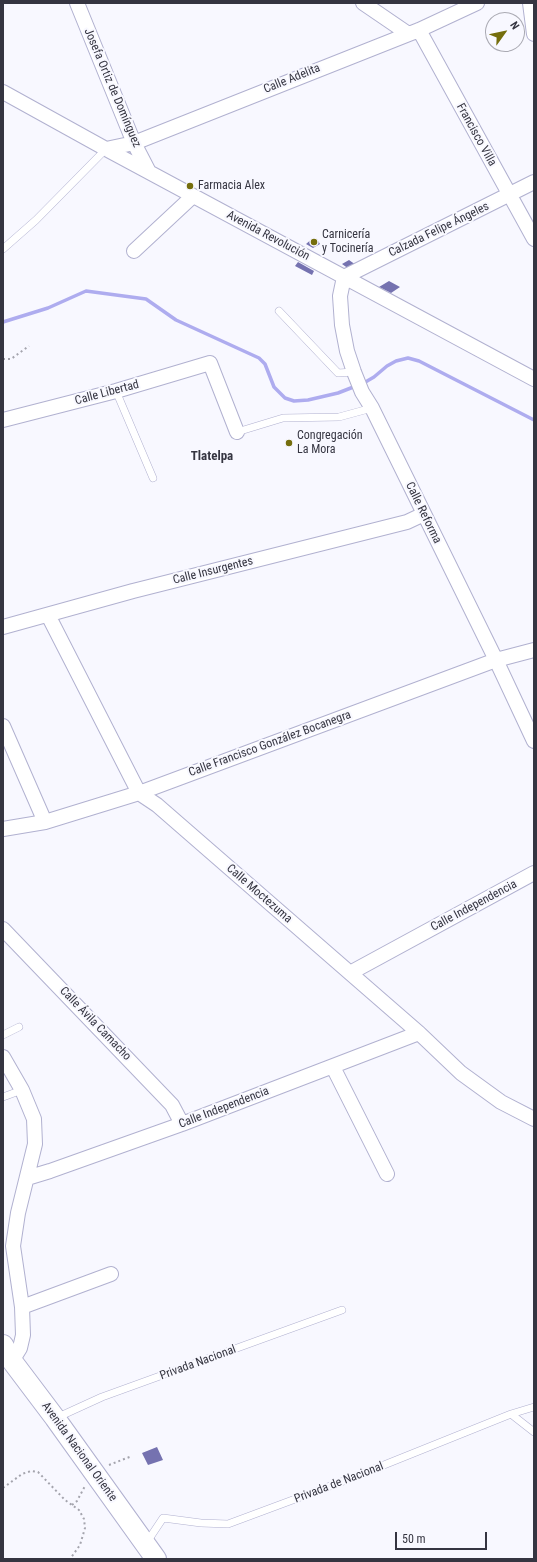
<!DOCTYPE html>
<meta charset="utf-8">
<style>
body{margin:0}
#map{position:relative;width:537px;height:1562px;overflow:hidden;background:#f8f8ff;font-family:"Roboto Condensed",sans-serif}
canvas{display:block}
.frame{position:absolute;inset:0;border:4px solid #353541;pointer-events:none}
.north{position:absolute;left:485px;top:12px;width:40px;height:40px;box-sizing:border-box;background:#f8f8ff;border:1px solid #aaaab3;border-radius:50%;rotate:57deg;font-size:11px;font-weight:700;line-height:16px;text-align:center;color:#353541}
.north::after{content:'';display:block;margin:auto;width:14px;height:18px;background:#756e0d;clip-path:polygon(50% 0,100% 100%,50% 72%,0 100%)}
.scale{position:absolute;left:395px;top:1532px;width:92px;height:18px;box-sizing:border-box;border:2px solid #353541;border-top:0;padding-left:5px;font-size:12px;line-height:14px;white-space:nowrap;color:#353541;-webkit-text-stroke:3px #f8f8ff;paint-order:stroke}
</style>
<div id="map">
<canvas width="537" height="1562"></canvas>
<div class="frame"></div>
<div class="north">N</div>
<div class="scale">50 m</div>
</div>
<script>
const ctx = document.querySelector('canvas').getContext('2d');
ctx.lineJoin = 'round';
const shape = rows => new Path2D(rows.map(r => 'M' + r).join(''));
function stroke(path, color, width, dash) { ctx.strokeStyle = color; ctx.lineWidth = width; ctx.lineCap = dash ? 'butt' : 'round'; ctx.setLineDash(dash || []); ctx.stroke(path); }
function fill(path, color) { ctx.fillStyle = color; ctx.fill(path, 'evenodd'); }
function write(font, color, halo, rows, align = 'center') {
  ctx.font = font + ' "Roboto Condensed",sans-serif'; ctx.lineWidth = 4; ctx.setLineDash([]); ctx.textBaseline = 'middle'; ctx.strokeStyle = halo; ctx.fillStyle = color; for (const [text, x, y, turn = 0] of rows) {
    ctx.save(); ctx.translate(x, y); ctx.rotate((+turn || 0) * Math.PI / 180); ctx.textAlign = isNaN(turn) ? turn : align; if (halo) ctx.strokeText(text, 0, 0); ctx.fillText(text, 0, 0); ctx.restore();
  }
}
stroke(shape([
 [3,322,48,308,86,291,146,299,176,320,259,358,265,364,274,387,285,398,294,401,308,400,338,393,356,386],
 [362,384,374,377,387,366,396,361,408,358,419,361,534,420]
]), '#aeacef', 3.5);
fill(shape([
 [313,238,317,239,320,244,313,248,306,244],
 [349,260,356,265,349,269,342,264],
 [298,262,314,271,312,275,295,266],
 [389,281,400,287,391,293,379,287],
 [157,1447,163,1460,148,1465,142,1453]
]), '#7572b0');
const lane = shape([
 [3,249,36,220,106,149],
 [279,311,338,373,354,372],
 [116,391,153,478],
 [237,432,283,418,339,417,372,408],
 [3,1035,19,1027],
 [3,1097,22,1090],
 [511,1414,534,1407],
 [56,1418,102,1397,342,1310],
 [147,1542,163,1518,201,1523,228,1524,349,1479,511,1414,534,1432]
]);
const street = shape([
 [77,3,134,143,149,172],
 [363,3,407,33],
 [530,3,534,34],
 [419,30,534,239],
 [3,92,106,149,534,379],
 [106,149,134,143,419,30,477,3],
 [134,251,193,196],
 [344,277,340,296,342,325,347,351,354,372,362,392,372,408,496,660,534,741],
 [344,277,534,182],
 [3,420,116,391,210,363,237,432],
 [48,615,139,793,157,805,350,973,419,1033,461,1073,501,1102,534,1119],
 [3,627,133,591,407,522,424,514],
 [3,726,45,822],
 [3,829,45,822,139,793,496,660,534,650],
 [3,929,172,1105,182,1124],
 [350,973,534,873],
 [3,1057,22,1090,34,1119,35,1144,18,1213,13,1246,22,1307,23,1335,20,1348,12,1361],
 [333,1067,387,1174],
 [27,1178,50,1171,182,1124,419,1033],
 [22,1307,111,1274]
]);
const secondary = shape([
 [3,1345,12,1361,55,1418,156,1559]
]);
stroke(lane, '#b1b1d0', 8);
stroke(street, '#b1b1d0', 16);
stroke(secondary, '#b1b1d0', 22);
stroke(shape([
 [3,359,11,359,29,346],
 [109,1465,132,1456],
 [3,1488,22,1474,31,1471,38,1472,65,1500,79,1510,84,1519,85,1528,80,1545,70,1559],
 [72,1505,77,1501,85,1486]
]), '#a4a4ad', 2, [2, 3]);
stroke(lane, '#fff', 7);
stroke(street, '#fff', 14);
stroke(secondary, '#fff', 20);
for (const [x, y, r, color] of [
 [190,186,4,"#756e0d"],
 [314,242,4,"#756e0d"],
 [289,443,4,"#756e0d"]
]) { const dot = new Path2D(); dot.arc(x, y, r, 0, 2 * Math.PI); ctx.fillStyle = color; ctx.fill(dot); stroke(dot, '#f8f8ff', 1.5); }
write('12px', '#353541', '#f8f8ff', [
 ["Calle Adelita",292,79,-22],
 ["Josefa Ortiz de Domínguez",112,88,67],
 ["Francisco Villa",476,135,61],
 ["Calzada Felipe Ángeles",439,230,-26],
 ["Avenida Revolución",268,236,28],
 ["Calle Libertad",107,393,-15],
 ["Calle Reforma",423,513,64],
 ["Calle Insurgentes",213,571,-14],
 ["Calle Francisco González Bocanegra",270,744,-20],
 ["Calle Moctezuma",259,894,41],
 ["Calle Independencia",474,906,-28],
 ["Calle Ávila Camacho",95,1024,46],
 ["Calle Independencia",224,1108,-21],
 ["Privada Nacional",198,1363,-20],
 ["Avenida Nacional Oriente",79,1452,54],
 ["Privada de Nacional",339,1483,-21]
]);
write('12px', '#353541', '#f8f8ff', [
 ["Farmacia Alex",198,186],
 ["Carnicería",322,235],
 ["y Tocinería",322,249],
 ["Congregación",297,436],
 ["La Mora",297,450]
], 'left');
write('bold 13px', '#353541', '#f8f8ff', [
 ["Tlatelpa",212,457]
]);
</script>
